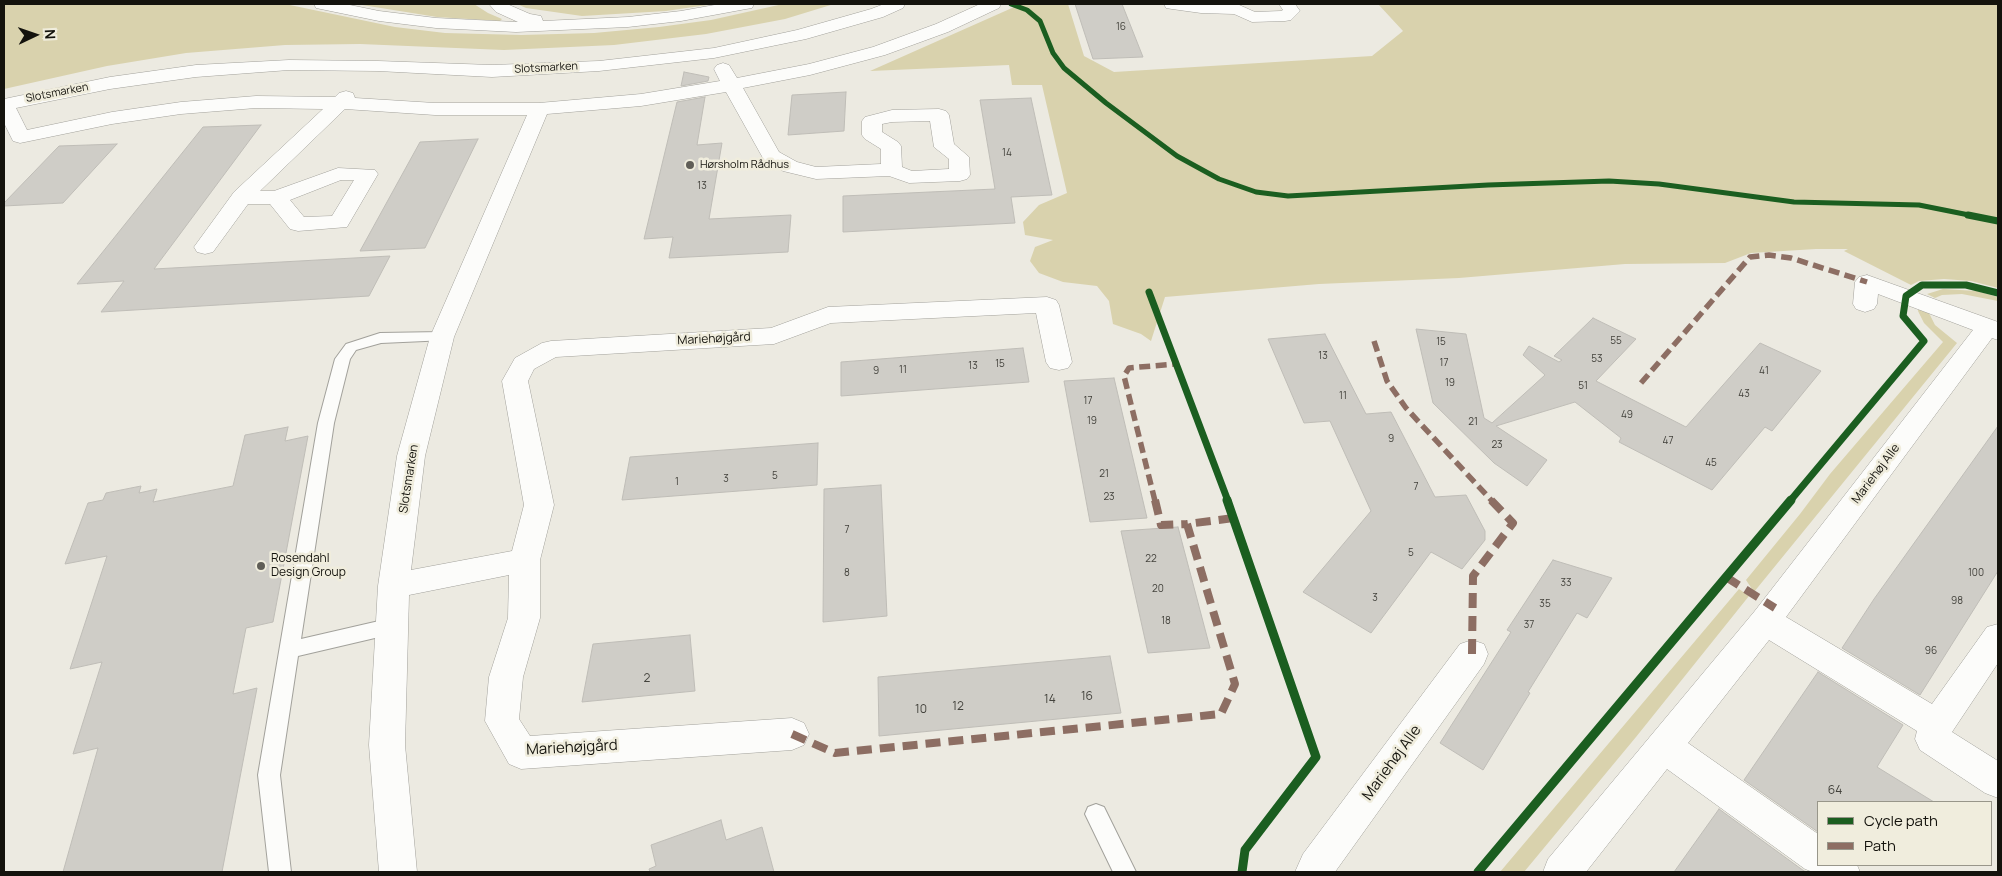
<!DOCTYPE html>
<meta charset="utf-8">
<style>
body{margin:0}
#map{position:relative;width:2002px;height:876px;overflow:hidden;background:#eceae1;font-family:Manrope,sans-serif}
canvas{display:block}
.frame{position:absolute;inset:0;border:5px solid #14130d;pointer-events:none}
.legend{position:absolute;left:1817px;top:801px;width:175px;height:65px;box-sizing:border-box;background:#f0eddd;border:1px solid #98968a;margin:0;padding:6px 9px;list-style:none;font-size:15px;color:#14130d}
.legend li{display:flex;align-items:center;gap:10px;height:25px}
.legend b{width:25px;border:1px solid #98968a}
.north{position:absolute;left:10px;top:10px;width:50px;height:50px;-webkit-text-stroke:4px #f0eddd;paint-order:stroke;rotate:87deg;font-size:14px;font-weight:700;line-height:20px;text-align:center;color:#14130d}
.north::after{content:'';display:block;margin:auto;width:18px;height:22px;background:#14130d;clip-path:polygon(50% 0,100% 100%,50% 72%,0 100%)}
</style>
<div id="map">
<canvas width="2002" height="876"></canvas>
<div class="frame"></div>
<ul class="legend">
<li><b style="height:6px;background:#1b5e20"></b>Cycle path</li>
<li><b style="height:6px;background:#8d6e63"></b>Path</li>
</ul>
<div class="north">N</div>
</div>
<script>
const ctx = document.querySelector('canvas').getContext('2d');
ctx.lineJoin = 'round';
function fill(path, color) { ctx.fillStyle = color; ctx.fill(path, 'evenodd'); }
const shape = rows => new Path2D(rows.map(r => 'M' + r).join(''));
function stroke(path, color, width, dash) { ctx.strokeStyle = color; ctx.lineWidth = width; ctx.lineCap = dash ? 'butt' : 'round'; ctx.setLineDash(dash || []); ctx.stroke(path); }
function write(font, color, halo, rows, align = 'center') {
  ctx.font = font + ' Manrope,sans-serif'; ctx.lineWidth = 5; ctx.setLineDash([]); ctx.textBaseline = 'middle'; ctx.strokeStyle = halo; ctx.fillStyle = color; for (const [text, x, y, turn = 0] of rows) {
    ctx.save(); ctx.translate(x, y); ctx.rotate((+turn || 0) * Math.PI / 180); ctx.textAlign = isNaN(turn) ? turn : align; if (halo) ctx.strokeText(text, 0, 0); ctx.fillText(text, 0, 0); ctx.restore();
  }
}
fill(shape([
 [4,4,285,4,395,27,445,33,521,35,594,33,659,27,711,20,783,4,834,4,785,19,706,34,614,45,504,50,360,44,285,45,186,53,107,66,4,89],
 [356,4,474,4,488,13,502,19,500,21,437,17],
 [517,4,714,4,666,11,582,16,526,8],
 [1021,4,1068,4,1084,56,1114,72,1372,56,1403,31,1378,4,1998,4,1998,288,1971,281,1944,279,1919,281,1911,285,1844,251,1848,249,1816,249,1751,253,1725,263,1625,264,1459,278,1319,284,1165,297,1151,341,1141,334,1113,324,1109,301,1097,286,1063,282,1039,273,1030,261,1035,247,1053,240,1025,235,1023,222,1039,205,1067,193,1042,85,1012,85,1009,65,870,71],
 [1943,289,1977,291,1998,297,1998,301,1962,294,1942,295,1935,298,1927,294],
 [1918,306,1928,311,1935,325,1957,343,1754,592,1746,580,1800,514,1830,474,1943,342,1924,323,1918,311],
 [1739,589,1749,596,1636,737,1524,872,1500,872]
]), '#d9d2ad');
const building = shape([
 [1075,4,1122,4,1143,57,1093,59,1075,4],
 [684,72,709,77,708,81,681,86,684,72],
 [846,92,844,131,788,135,792,95,846,92],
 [705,97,697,145,722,143,709,219,791,215,788,252,669,258,673,237,644,239,677,102,705,97],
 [1031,98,1052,195,1011,197,1015,223,843,232,843,196,995,189,980,100,1031,98],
 [261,125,154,269,390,256,369,296,101,312,124,281,77,284,203,127,261,125],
 [478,139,425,248,360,251,420,142,478,139],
 [117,144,63,203,4,206,4,203,59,146,117,144],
 [1593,318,1636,339,1596,381,1686,427,1760,343,1821,371,1772,431,1765,427,1712,490,1619,442,1621,438,1575,402,1496,426,1547,460,1527,486,1494,463,1433,403,1416,329,1466,334,1484,418,1492,423,1545,375,1523,355,1529,346,1559,362,1562,360,1554,356,1593,318],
 [1325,334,1366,414,1391,412,1435,497,1466,495,1485,531,1485,540,1462,569,1431,552,1371,633,1303,592,1371,511,1330,421,1304,423,1268,339,1325,334],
 [1023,348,1029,382,841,396,841,362,1023,348],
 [1114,378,1147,518,1090,522,1064,381,1114,378],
 [1998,426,1998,571,1920,695,1842,648,1874,599,1998,426],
 [288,427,285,441,308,436,273,622,246,628,233,694,257,688,222,872,63,872,98,748,73,754,102,662,70,669,107,556,65,564,88,503,103,500,106,493,141,486,139,493,157,489,153,502,233,486,245,435,288,427],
 [818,443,817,485,622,500,630,457,818,443],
 [881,485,887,616,823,622,824,489,881,485],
 [1178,527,1210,648,1148,653,1121,531,1178,527],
 [1553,560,1612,578,1587,618,1577,613,1528,692,1530,693,1483,770,1440,743,1511,632,1507,630,1553,560],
 [690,635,695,691,582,702,593,644,690,635],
 [1110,656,1121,713,879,736,878,677,1110,656],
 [1818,672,1903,725,1877,767,1934,802,1818,802,1818,832,1744,780,1818,672],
 [1719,809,1804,871,1808,872,1674,872,1719,809],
 [721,820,726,840,762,827,774,872,650,872,649,869,656,866,651,845,721,820]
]);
fill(building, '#cfcdc7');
stroke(building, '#bfbdb7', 1);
const service = shape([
 [442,332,447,334,449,337,447,340,381,343,356,350,350,359,334,423,301,639,392,618,399,620,402,626,399,632,392,634,298,656,280,775,291,872,269,872,258,775,318,423,335,359,346,344,380,333,442,332],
 [1096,804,1104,807,1136,872,1113,872,1085,814,1088,807,1096,804]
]);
const minor = shape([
 [884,4,905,4,903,8,883,17,806,39,714,58,599,71,492,77,378,71,289,70,196,77,110,89,16,108,27,130,112,112,181,102,256,96,335,97,339,93,346,91,353,93,355,98,435,103,539,103,641,94,720,81,714,69,717,65,723,63,729,65,737,78,809,64,873,47,936,24,980,4,1001,4,999,8,948,32,885,55,810,75,743,88,779,152,797,162,816,167,881,164,881,149,865,139,862,135,862,121,865,117,892,110,939,109,946,111,949,115,954,144,969,157,970,175,967,179,960,181,909,183,889,176,816,179,783,171,764,160,726,92,641,106,547,114,454,337,425,456,411,570,512,551,524,505,502,381,515,358,542,343,551,341,771,328,828,307,1047,297,1056,300,1059,305,1072,362,1068,368,1059,370,1050,368,1046,362,1036,313,831,323,774,344,556,357,534,369,528,381,554,505,540,560,540,618,523,677,519,719,530,736,792,718,804,723,809,734,804,745,792,750,521,769,509,764,485,721,489,677,508,618,509,575,409,595,405,745,417,872,379,872,369,745,378,586,397,456,430,337,527,115,435,115,345,109,260,191,274,191,338,168,375,170,378,174,347,227,298,231,290,229,270,204,248,204,213,252,205,254,197,252,194,247,234,192,323,109,256,108,181,114,112,124,20,143,13,141,4,123,4,99,110,77,196,65,289,60,378,61,492,65,599,61,714,48,797,30,871,9,884,4],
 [930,121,934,147,949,159,949,169,912,171,902,167,901,146,898,142,882,132,882,124,892,122,930,121],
 [341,180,354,180,332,216,304,217,290,200,341,180],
 [1164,4,1237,4,1255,12,1281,11,1283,10,1279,4,1295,4,1300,11,1291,20,1285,21,1252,22,1234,14,1201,13,1172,9,1166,8,1164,4],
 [1867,275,1998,322,1998,340,1992,338,1786,617,1932,704,1987,627,1998,624,1998,663,1952,732,1998,761,1998,798,1985,793,1920,750,1915,739,1917,731,1769,640,1688,743,1818,834,1818,865,1857,865,1860,872,1813,872,1805,869,1667,769,1586,872,1543,872,1548,859,1754,612,1973,330,1878,294,1877,304,1874,309,1865,312,1856,309,1853,304,1855,282,1859,277,1867,275],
 [1472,640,1484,644,1488,654,1484,664,1335,872,1295,872,1303,854,1460,644,1472,640]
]);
const motorway = shape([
 [314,4,345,4,379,11,436,18,516,22,518,22,496,12,489,4,507,4,530,14,541,16,543,21,628,17,681,11,720,4,754,4,752,8,746,9,681,21,628,27,516,32,436,28,379,21,316,8,314,4]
]);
stroke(service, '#a2a19b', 2);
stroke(minor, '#a2a19b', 1);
stroke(motorway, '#a2a19b', 1);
fill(service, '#fcfcfa');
fill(minor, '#fcfcfa');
fill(motorway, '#fcfcfa');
stroke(shape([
 [1374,341,1387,381,1406,408,1492,501],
 [1641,383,1750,257,1769,255,1791,258,1867,282],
 [1155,501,1124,376,1129,368,1175,364]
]), '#8d6e63', 5.5, [11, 5.5]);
stroke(shape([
 [1155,500,1161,525,1187,524],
 [1726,577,1775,608],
 [1472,654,1473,576,1513,523,1491,500],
 [792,734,835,753,1221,714,1235,684,1187,524,1234,518]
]), '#8d6e63', 8, [15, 8]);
stroke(shape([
 [1011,4,1027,10,1040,21,1053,53,1064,68,1106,103,1177,156,1219,179,1256,192,1288,196,1488,185,1609,181,1659,184,1794,202,1919,205,1974,216]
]), '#1b5e20', 5);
stroke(shape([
 [1968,215,1998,221],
 [1149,292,1228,501],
 [1790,501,1924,341,1903,316,1906,296,1922,285,1966,285,1998,293]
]), '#1b5e20', 7);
stroke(shape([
 [1227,500,1316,757,1245,850,1242,872],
 [1478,872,1791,500]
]), '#1b5e20', 9);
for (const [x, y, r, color] of [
 [690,165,5,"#605e57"],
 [261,566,5,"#605e57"]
]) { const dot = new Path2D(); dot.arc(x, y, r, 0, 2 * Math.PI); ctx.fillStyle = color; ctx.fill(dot); stroke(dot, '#f0eddd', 2); }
write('10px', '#43423c', null, [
 ["16",1121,27],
 ["14",1007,153],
 ["13",702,186],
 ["55",1616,341],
 ["15",1441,342],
 ["13",1323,356],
 ["53",1597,359],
 ["17",1444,363],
 ["15",1000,364],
 ["13",973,366],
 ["11",903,370],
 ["9",876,371],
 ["41",1764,371],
 ["19",1450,383],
 ["51",1583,386],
 ["43",1744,394],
 ["11",1343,396],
 ["17",1088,401],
 ["49",1627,415],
 ["19",1092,421],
 ["21",1473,422],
 ["9",1391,439],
 ["47",1668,441],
 ["23",1497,445],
 ["45",1711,463],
 ["21",1104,474],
 ["5",775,476],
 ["3",726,479],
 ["1",677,482],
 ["7",1416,487],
 ["23",1109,497],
 ["7",847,530],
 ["5",1411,553],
 ["22",1151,559],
 ["8",847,573],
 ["100",1976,573],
 ["33",1566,583],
 ["20",1158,589],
 ["3",1375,598],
 ["98",1957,601],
 ["35",1545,604],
 ["18",1166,621],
 ["37",1529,625],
 ["96",1931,651]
]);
write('11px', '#14130d', '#f0eddd', [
 ["Slotsmarken",546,68,-3],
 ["Slotsmarken",57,93,-11]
]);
write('11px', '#14130d', '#f0eddd', [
 ["Hørsholm Rådhus",700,165]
], 'left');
write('12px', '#14130d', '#f0eddd', [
 ["Mariehøjgård",714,339,-3],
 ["Mariehøj Alle",1876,474,-53],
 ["Slotsmarken",409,479,-81]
]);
write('12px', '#14130d', '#f0eddd', [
 ["Rosendahl",271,559],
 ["Design Group",271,573]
], 'left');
write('12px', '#43423c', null, [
 ["2",647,679],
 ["16",1087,697],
 ["14",1050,700],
 ["12",958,707],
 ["10",921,710],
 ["64",1835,791]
]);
write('15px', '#14130d', '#f0eddd', [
 ["Mariehøjgård",572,748,-3],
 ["Mariehøj Alle",1392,763,-54]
]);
</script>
